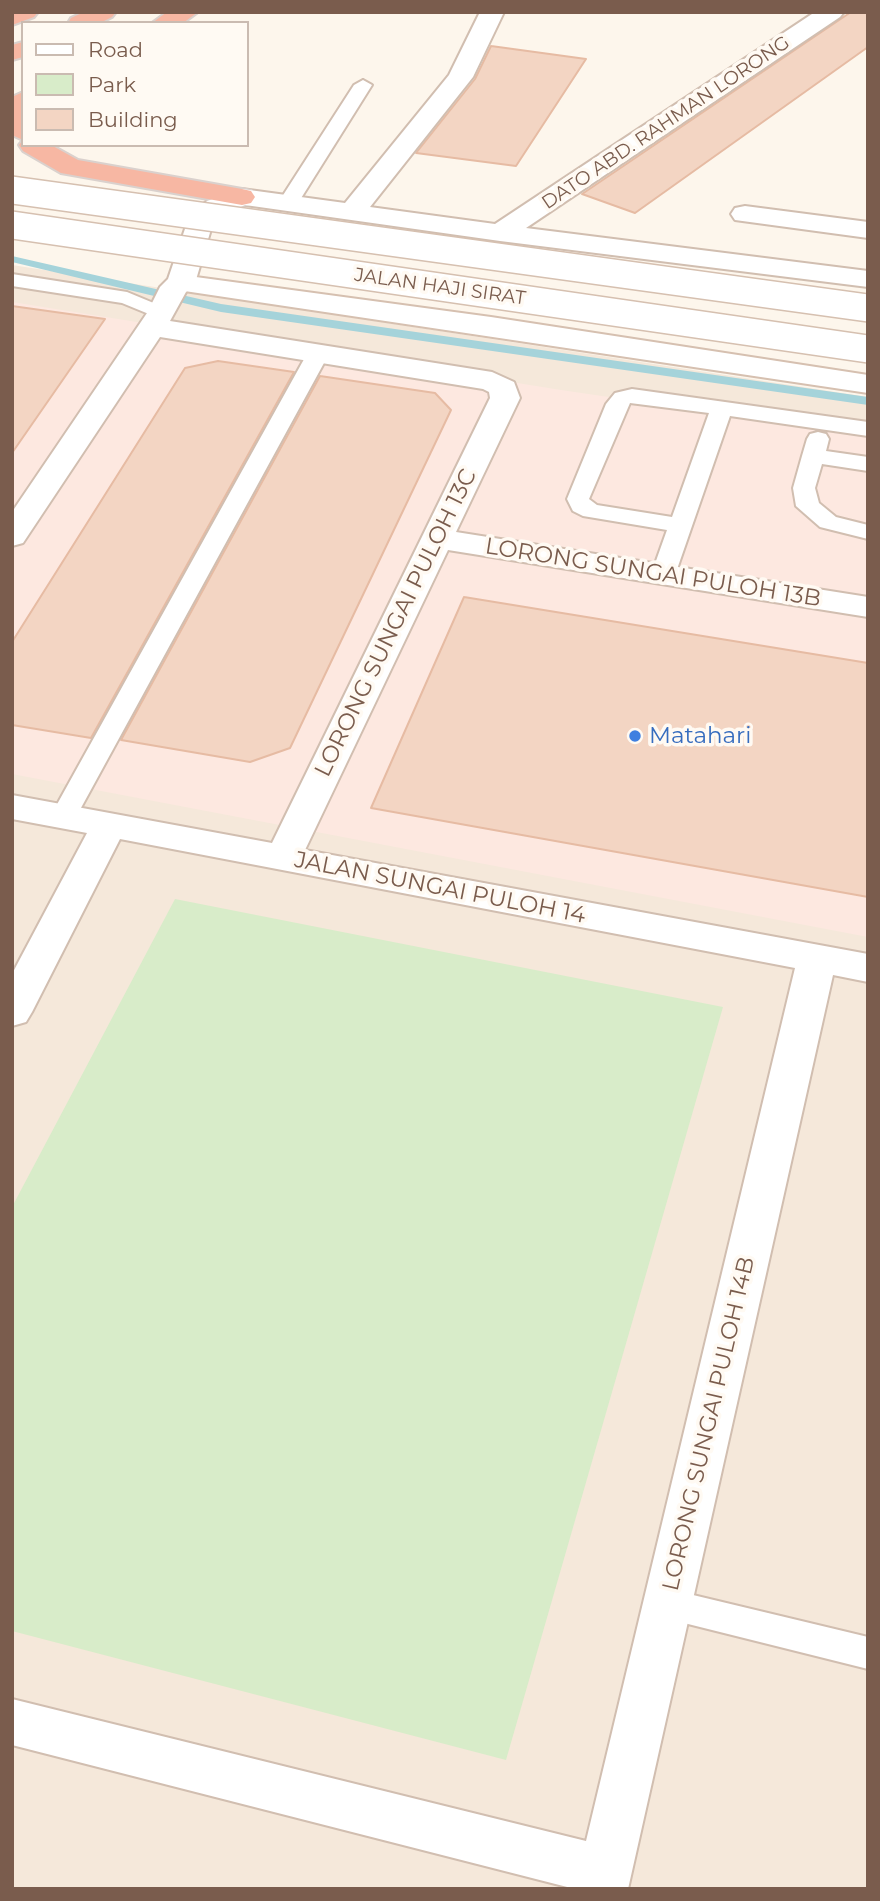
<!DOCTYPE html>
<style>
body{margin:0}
#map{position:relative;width:880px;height:1901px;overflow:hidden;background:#fdf6ec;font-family:Montserrat,sans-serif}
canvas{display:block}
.frame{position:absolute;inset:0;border:14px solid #7a5c4d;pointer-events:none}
.legend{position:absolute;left:21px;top:21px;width:228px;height:126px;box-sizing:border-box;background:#fffaf3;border:2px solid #cabbb1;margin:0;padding:9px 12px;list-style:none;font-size:21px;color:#7a5c4d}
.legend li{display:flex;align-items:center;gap:14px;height:35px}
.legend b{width:35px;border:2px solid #cabbb1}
</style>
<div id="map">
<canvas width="880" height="1901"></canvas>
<div class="frame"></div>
<ul class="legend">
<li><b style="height:9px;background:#fff"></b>Road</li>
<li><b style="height:19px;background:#d8ecc9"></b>Park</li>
<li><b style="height:19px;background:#f3d5c3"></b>Building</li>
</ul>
</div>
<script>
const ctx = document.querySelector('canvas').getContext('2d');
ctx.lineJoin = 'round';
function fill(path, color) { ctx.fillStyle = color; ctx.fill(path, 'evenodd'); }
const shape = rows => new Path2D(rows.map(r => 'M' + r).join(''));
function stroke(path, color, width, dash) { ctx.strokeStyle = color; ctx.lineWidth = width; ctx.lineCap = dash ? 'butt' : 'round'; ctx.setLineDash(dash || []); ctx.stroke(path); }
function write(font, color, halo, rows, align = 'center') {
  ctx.font = font + ' Montserrat,sans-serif'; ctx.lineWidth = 7; ctx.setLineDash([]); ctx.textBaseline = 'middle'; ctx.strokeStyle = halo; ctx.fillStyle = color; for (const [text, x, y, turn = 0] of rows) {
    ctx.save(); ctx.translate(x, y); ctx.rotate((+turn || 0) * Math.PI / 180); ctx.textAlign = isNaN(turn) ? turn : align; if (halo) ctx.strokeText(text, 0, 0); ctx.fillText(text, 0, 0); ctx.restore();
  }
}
fill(shape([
 [12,265,868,397,868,1889,12,1889]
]), '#f5e8da');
fill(shape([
 [12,302,561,390,868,435,868,937,12,774]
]), '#fde8e0');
fill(shape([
 [175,899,723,1007,506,1760,12,1631,12,1207]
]), '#d8ecc9');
fill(shape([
 [12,256,221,304,868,397,868,405,221,312,12,262,12,256]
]), '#a5d3da');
const building = shape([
 [851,12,868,12,868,47,635,213,582,194,851,12],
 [491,46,586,59,516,166,416,153,475,79,491,46],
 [12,306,105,319,12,453,12,306],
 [218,361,294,372,91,738,12,725,12,642,185,368,218,361],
 [320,376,435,393,451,410,290,748,250,762,121,740,320,376],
 [464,597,868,663,868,897,371,808,464,597]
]);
fill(building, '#f3d5c3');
stroke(building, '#e6bba3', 2);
const lane = shape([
 [363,80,372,85,298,203,295,207,281,207,278,203,354,85,363,80],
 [12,274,127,292,168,309,171,313,168,317,161,319,122,303,12,286,12,274],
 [319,346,327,347,330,352,76,817,72,823,63,826,54,823,50,817,308,352,311,347,319,346],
 [632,389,868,422,868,436,730,416,675,575,671,580,663,582,655,580,651,575,667,530,583,516,573,511,567,499,606,404,615,393,632,389],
 [630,403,709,413,672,517,597,505,589,499,630,403],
 [818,432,826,434,829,439,826,451,868,457,868,471,822,464,815,488,819,503,836,517,868,525,868,539,820,527,796,506,793,488,802,456,807,439,810,434,818,432],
 [668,1589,868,1637,868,1669,656,1616,650,1605,656,1594,668,1589]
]);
const street = shape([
 [480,12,504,12,473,77,370,207,495,224,815,12,844,12,840,17,526,228,868,271,868,287,500,241,245,205,227,213,212,226,195,283,186,292,170,321,492,372,514,382,520,398,456,532,868,597,868,617,448,550,305,850,868,954,868,982,833,975,628,1889,575,1889,12,1745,12,1699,586,1841,795,968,120,839,32,1012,26,1022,12,1026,12,974,87,833,12,819,12,795,272,843,490,398,489,392,483,389,160,337,23,543,12,546,12,512,147,313,160,287,168,279,189,217,207,201,242,189,345,203,449,75,480,12],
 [745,206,868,222,868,238,735,220,731,214,735,208,745,206]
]);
const secondary = shape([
 [181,275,491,317,868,375,868,393,171,289,167,283,171,277,181,275]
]);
const highway = shape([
 [12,12,38,12,34,17,12,25,12,12],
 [84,12,116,12,112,17,100,23,68,23,71,18,84,12],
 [167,12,198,12,183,23,152,23,167,12],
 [23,42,23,57,12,60,12,45,23,42],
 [23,92,23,145,51,145,78,160,242,189,251,191,255,197,251,203,242,205,61,173,23,151,19,145,23,140,12,135,12,97,23,92]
]);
stroke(lane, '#d1beb0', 4);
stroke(street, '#d1beb0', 4);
stroke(secondary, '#d6c0b0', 4);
stroke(highway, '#dad1cd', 4);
fill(lane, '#fff');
fill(street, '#fff');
fill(secondary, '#fff');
fill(highway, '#f7b7a3');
const secondaryBridge = shape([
 [12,190,868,308],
 [12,225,868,349]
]);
stroke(secondaryBridge, '#d6c0b0', 30, []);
stroke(secondaryBridge, '#fff', 27);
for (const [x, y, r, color] of [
 [635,736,7,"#3f7fe0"]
]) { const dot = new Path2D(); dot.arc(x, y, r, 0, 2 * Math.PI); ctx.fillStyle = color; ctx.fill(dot); stroke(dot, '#fffaf3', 2.5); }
write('19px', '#7a5c4d', '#fffaf3', [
 ["DATO ABD. RAHMAN LORONG",666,123,-34],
 ["JALAN HAJI SIRAT",440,287,8]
]);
write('23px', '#7a5c4d', '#fffaf3', [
 ["LORONG SUNGAI PULOH 13B",653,573,9],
 ["LORONG SUNGAI PULOH 13C",396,623,-64],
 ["JALAN SUNGAI PULOH 14",440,888,11],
 ["LORONG SUNGAI PULOH 14B",709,1424,-77]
]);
write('23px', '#366cbe', '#fffaf3', [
 ["Matahari",649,736]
], 'left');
</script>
